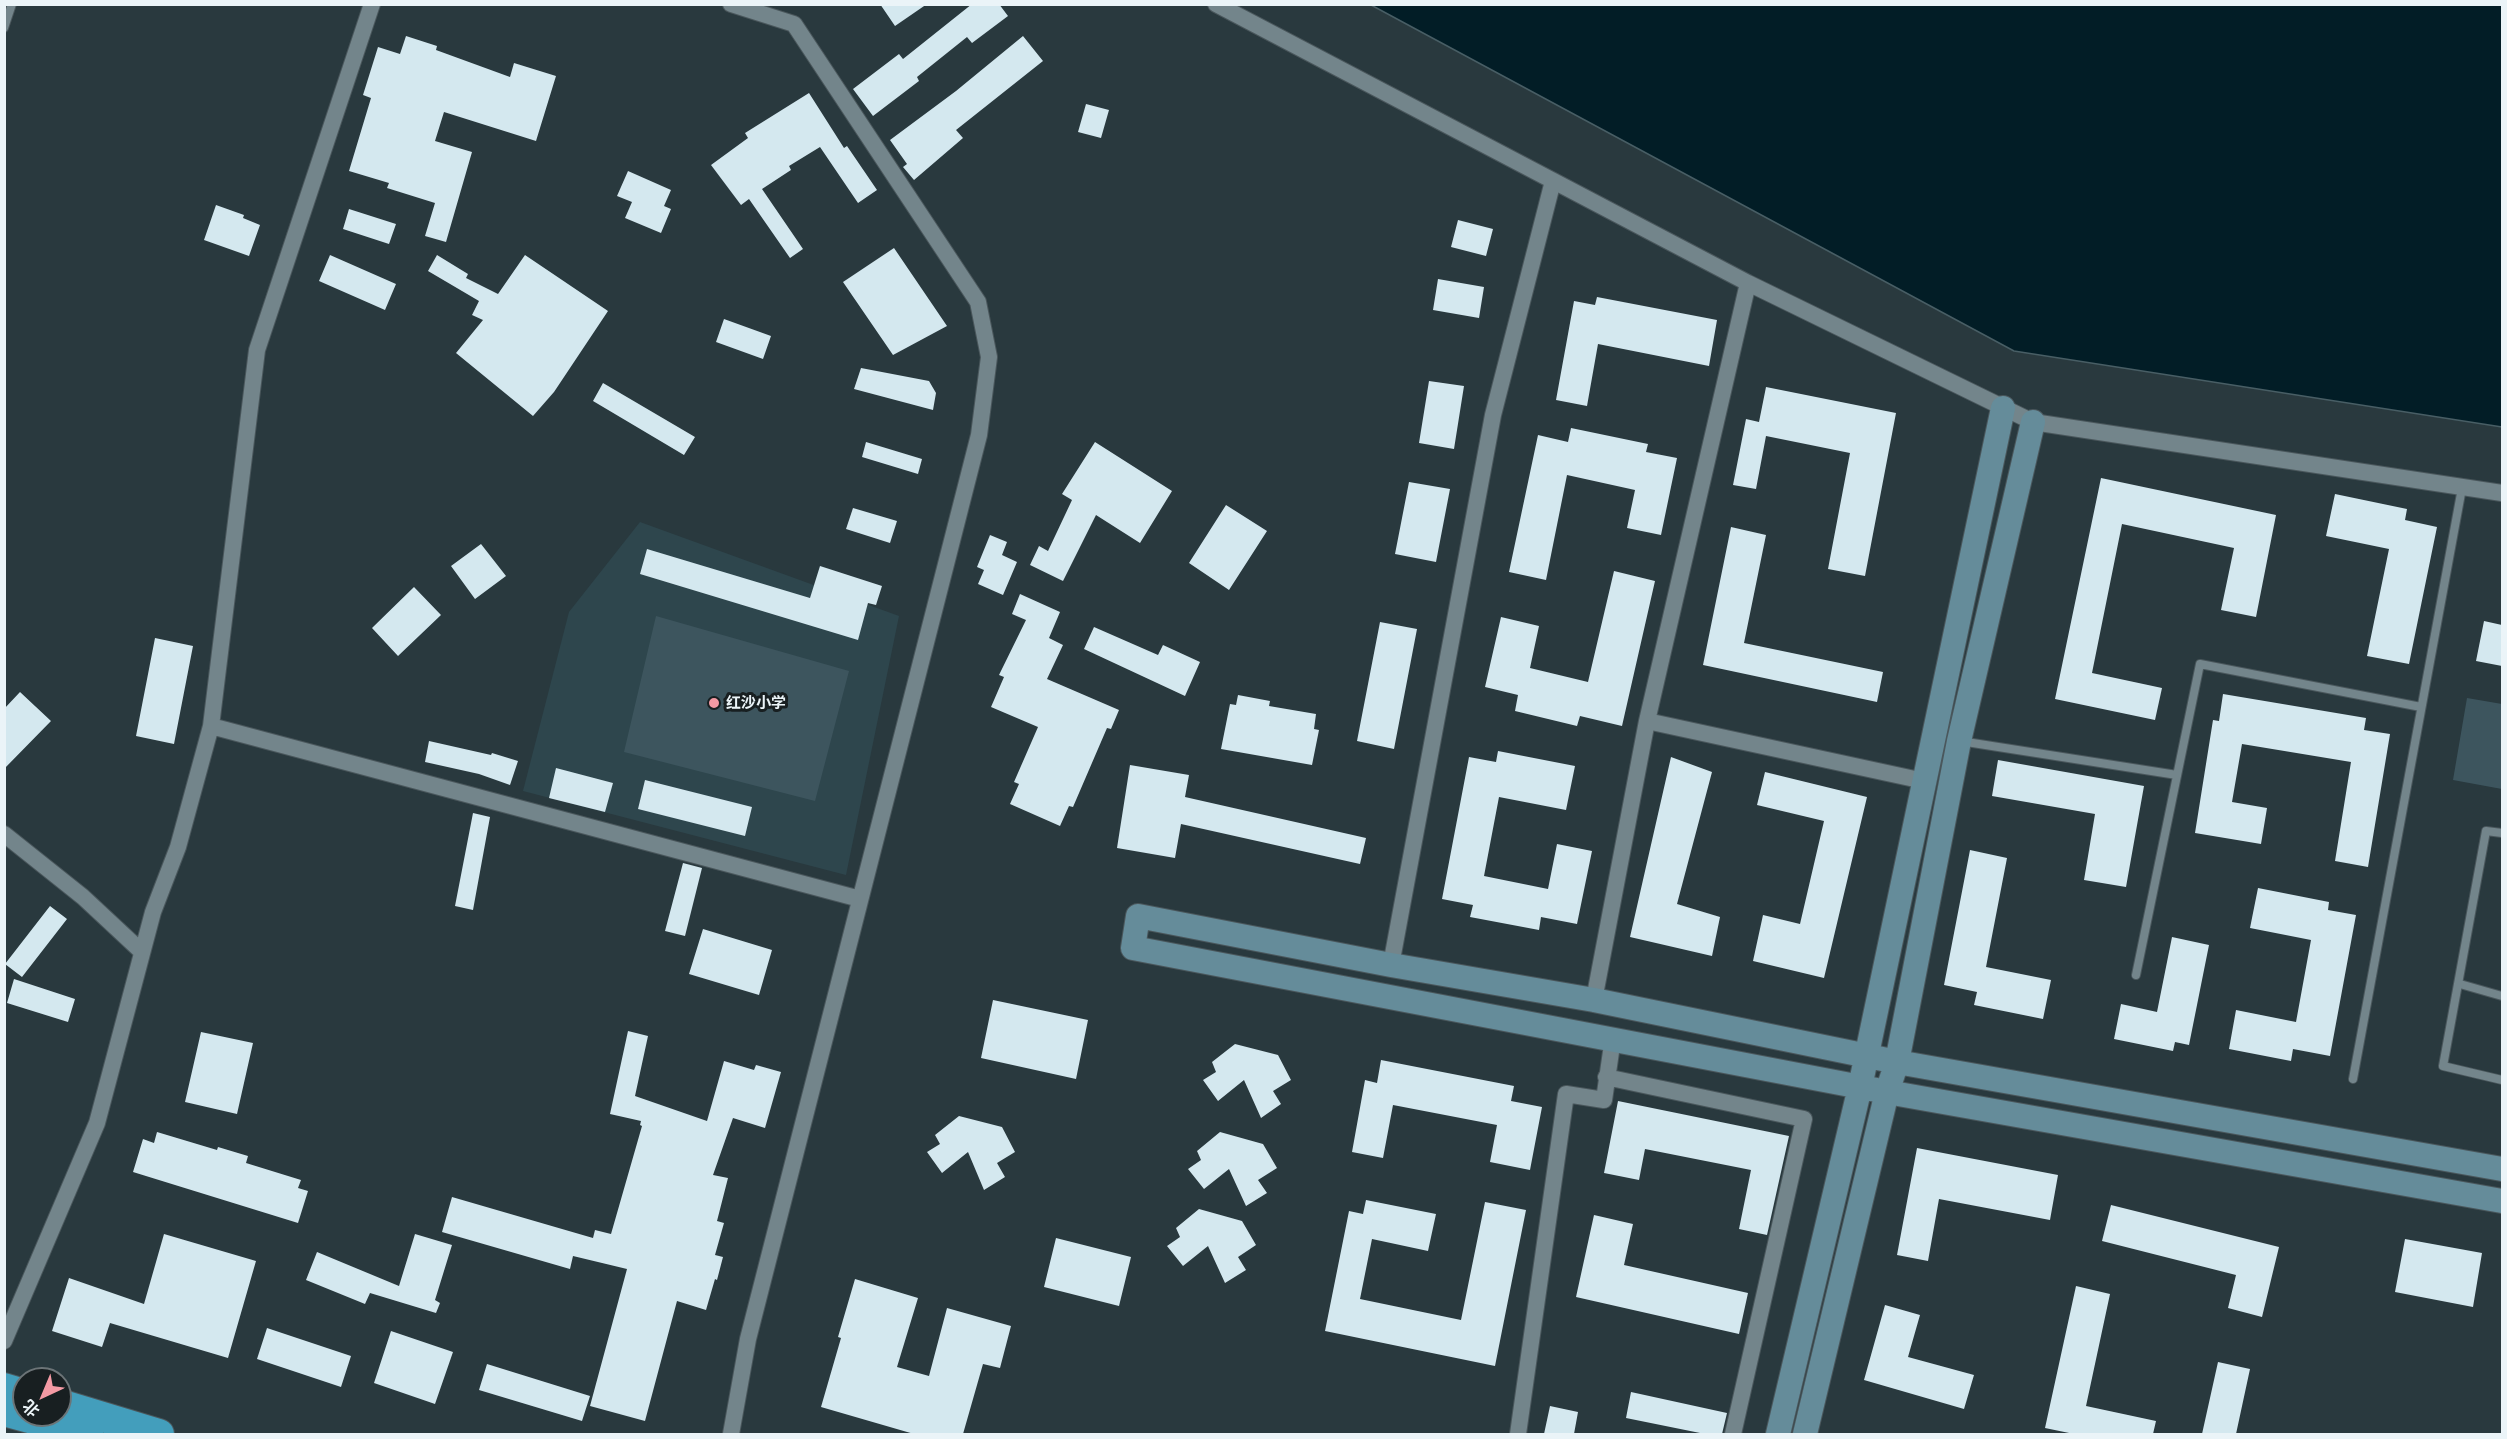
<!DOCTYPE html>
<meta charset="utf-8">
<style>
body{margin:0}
#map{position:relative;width:2507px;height:1439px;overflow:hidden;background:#29393e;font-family:Commissioner,"Noto Sans SC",sans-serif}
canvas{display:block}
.frame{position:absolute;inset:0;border:6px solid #ebf4f8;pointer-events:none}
.north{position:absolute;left:12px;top:1367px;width:60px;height:60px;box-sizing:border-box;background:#181f21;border:2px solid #6c7477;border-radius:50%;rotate:224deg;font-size:16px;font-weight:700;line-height:24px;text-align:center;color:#ebf4f8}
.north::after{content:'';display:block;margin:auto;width:21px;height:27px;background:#f49aa4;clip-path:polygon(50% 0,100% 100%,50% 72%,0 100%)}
</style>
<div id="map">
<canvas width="2507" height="1439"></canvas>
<div class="frame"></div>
<div class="north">北</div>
</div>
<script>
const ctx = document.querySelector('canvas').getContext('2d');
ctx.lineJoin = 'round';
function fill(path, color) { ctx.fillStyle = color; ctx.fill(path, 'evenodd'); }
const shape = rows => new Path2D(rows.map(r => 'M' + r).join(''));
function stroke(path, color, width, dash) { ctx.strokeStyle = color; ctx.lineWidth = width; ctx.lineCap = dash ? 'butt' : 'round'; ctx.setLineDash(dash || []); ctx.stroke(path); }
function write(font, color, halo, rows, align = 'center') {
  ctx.font = font + ' Commissioner,"Noto Sans SC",sans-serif'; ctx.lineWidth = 6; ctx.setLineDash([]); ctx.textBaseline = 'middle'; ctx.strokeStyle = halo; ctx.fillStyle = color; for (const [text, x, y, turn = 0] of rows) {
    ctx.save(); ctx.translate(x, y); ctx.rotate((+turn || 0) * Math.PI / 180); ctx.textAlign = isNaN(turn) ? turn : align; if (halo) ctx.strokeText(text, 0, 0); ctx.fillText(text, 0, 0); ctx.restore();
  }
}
fill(shape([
 [640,522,899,616,846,875,523,791,569,612]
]), '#2e464d');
fill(shape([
 [656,616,849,671,815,801,624,752],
 [2467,698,2502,704,2502,789,2453,780]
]), '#3d555e');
const water = shape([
 [1371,5,2502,5,2502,427,2014,351,1371,5]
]);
fill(water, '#021d26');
stroke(water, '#485e65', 1.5);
fill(shape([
 [880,4,927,4,895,26],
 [972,4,999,4,1008,16,972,43,967,37,917,77,919,81,873,116,853,89,899,54,903,59],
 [406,36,437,46,436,50,510,77,514,63,556,76,536,141,444,112,435,141,472,152,446,242,425,236,435,203,387,188,389,183,349,171,371,98,363,95,378,47,400,54],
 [1023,36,1043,61,956,130,963,138,914,180,903,167,907,164,890,140,956,91],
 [809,93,844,148,847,146,877,190,858,203,820,147,789,166,791,170,762,189,803,249,790,258,749,199,741,205,711,165,748,138,745,133],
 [1086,104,1109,110,1101,138,1078,132],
 [628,171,671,190,664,206,671,209,661,233,625,218,632,202,617,196],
 [216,205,244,215,243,218,260,225,249,256,204,240],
 [349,209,396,224,389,244,343,229],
 [1458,220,1493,229,1486,256,1451,247],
 [894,248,947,326,893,355,843,282],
 [330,255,396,284,385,310,319,281],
 [437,255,468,274,466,278,498,294,525,255,608,311,554,392,533,416,456,353,483,320,472,315,479,301,428,271],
 [1438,279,1484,287,1479,318,1433,310],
 [1597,297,1717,320,1709,366,1598,344,1587,406,1556,400,1574,301,1595,305],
 [724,319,771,336,763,359,716,342],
 [861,368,929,381,936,393,933,410,854,389],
 [1429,381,1464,386,1454,449,1419,443],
 [603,383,695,437,684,455,593,401],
 [1766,387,1896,413,1865,576,1828,569,1850,453,1766,436,1756,489,1733,485,1746,419,1759,422],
 [1571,428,1648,444,1646,452,1677,458,1661,535,1627,528,1635,490,1567,475,1546,580,1509,572,1538,435,1568,442],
 [866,442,922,459,918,474,862,457],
 [1095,442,1172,491,1140,543,1096,515,1063,581,1030,565,1039,546,1048,551,1072,500,1062,494],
 [2101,478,2276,515,2256,617,2221,610,2234,548,2122,524,2092,673,2162,688,2155,720,2055,699],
 [1409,482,1450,489,1436,562,1395,554],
 [2335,494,2407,509,2405,520,2437,527,2409,664,2367,656,2389,549,2326,536],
 [1226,505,1267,531,1229,590,1189,563],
 [853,508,897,521,890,543,846,529],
 [1731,527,1766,535,1744,643,1883,672,1877,702,1703,665],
 [990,535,1007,542,1002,555,1017,562,1003,595,978,584,984,570,977,567],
 [481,544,506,576,475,599,451,566],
 [647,549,810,598,820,566,882,586,876,605,868,603,858,640,640,574],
 [1614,571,1655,581,1622,726,1580,716,1577,726,1515,711,1518,695,1485,687,1501,617,1539,626,1530,668,1588,682],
 [414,587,441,615,398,656,372,628],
 [1020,594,1060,612,1049,638,1063,645,1047,679,1119,710,1111,729,1107,728,1073,807,1069,806,1060,826,1010,804,1019,784,1014,782,1038,727,991,707,1004,677,999,675,1026,620,1012,614],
 [2484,621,2502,625,2502,666,2476,661],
 [1380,622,1417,629,1394,749,1357,741],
 [1094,627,1158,655,1163,645,1200,662,1185,696,1084,649],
 [155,638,193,646,174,744,136,736],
 [20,692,51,721,4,769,4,709],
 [2223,694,2366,718,2364,730,2390,734,2368,867,2335,861,2351,762,2242,744,2232,802,2267,808,2261,844,2195,833,2213,720,2219,721],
 [1238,695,1270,701,1269,706,1316,714,1314,729,1319,730,1312,765,1221,749,1230,704,1236,705],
 [429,741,491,755,492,753,518,761,510,785,479,774,425,762],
 [1498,751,1575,766,1566,810,1499,797,1484,876,1548,889,1557,844,1592,851,1577,924,1541,917,1539,930,1470,917,1473,905,1442,899,1469,757,1496,762],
 [1671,757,1712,772,1677,904,1720,917,1712,956,1630,937],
 [1998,760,2144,786,2126,887,2084,880,2095,814,1992,796],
 [1130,765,1189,775,1185,797,1366,838,1360,864,1181,824,1175,858,1117,848],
 [556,768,613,783,605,812,549,798],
 [1765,772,1867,797,1824,978,1753,961,1763,915,1800,924,1824,821,1757,805],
 [645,780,752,807,745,836,638,809],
 [473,813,490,817,473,910,455,906],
 [1970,850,2007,858,1986,967,2051,980,2043,1019,1974,1005,1977,992,1944,985],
 [683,863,702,868,685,936,665,931],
 [2258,888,2329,902,2328,910,2356,915,2330,1056,2293,1049,2291,1061,2229,1049,2236,1010,2296,1022,2311,940,2250,928],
 [50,906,67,919,22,977,5,964],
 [703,929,772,950,759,995,689,974],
 [2172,937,2209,945,2189,1045,2175,1042,2173,1051,2114,1039,2121,1004,2157,1012],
 [14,979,75,999,68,1022,7,1003],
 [993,1000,1088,1020,1076,1079,981,1058],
 [628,1031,648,1036,635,1096,707,1121,724,1061,754,1070,756,1065,781,1072,765,1128,733,1118,713,1175,728,1178,717,1221,724,1223,715,1255,723,1257,717,1280,715,1279,706,1310,677,1301,645,1421,590,1406,627,1269,573,1256,570,1269,442,1232,452,1197,593,1238,595,1230,611,1234,642,1126,640,1125,641,1121,610,1114],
 [201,1032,253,1043,237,1114,185,1102],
 [1235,1044,1278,1055,1291,1080,1273,1091,1281,1104,1261,1118,1244,1080,1218,1101,1203,1080,1216,1072,1212,1062],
 [1381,1060,1514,1086,1511,1101,1542,1107,1530,1170,1490,1162,1497,1125,1393,1105,1383,1158,1352,1152,1365,1080,1377,1083],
 [1618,1101,1789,1136,1767,1235,1739,1229,1751,1170,1645,1149,1639,1180,1604,1173],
 [959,1116,1002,1127,1015,1152,997,1163,1005,1177,984,1190,968,1152,942,1173,927,1152,940,1144,935,1135],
 [157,1132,217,1150,218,1147,248,1156,246,1163,301,1180,298,1188,308,1191,298,1223,133,1172,143,1139,154,1143],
 [1220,1132,1263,1144,1277,1168,1258,1180,1267,1193,1246,1206,1229,1169,1204,1189,1188,1169,1201,1160,1197,1151],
 [1917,1148,2058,1175,2050,1220,1939,1199,1928,1261,1897,1255],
 [1366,1200,1436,1214,1428,1251,1372,1239,1360,1299,1461,1320,1485,1202,1526,1210,1495,1366,1325,1331,1349,1211,1363,1214],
 [2111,1205,2279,1247,2262,1317,2228,1308,2236,1275,2102,1241],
 [1199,1209,1242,1221,1256,1245,1238,1257,1246,1270,1225,1283,1208,1246,1183,1266,1167,1246,1180,1237,1176,1228],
 [1594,1215,1633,1224,1624,1265,1748,1293,1739,1334,1576,1297],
 [164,1234,256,1261,228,1358,110,1323,102,1347,52,1331,69,1278,144,1304],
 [415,1234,452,1245,435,1300,440,1303,436,1313,370,1293,365,1304,306,1280,317,1252,399,1286],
 [1056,1238,1131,1257,1119,1306,1044,1287],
 [2405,1239,2482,1253,2473,1307,2395,1292],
 [855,1279,918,1298,897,1367,929,1376,947,1308,1011,1326,1000,1368,983,1364,963,1434,914,1434,821,1407,841,1338,838,1337],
 [2076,1286,2110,1294,2086,1406,2156,1421,2153,1434,2074,1434,2045,1428],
 [1885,1305,1920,1315,1908,1357,1974,1375,1964,1409,1864,1380],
 [267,1328,351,1356,341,1387,257,1359],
 [391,1331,453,1352,435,1404,374,1383],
 [2218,1362,2250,1369,2236,1434,2202,1434],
 [487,1364,590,1396,582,1421,479,1390],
 [1631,1392,1727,1413,1722,1434,1705,1434,1626,1418],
 [1550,1406,1578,1412,1574,1434,1544,1434]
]), '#d4e8ef');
const lane = shape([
 [4,28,12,4],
 [1960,741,2177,775],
 [2502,833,2486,831,2443,1066,2502,1080],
 [2136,975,2200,664,2421,707],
 [2460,984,2502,996],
 [2353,1079,2462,488]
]);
const street = shape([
 [731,4,794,24,978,302,989,357,979,435,748,1339,731,1434],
 [1216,4,1748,283,2033,422,2502,493],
 [1647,721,1924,781],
 [211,726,860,899],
 [4,834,83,897,142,952],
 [1391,965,1493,415,1553,181],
 [1594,1000,1647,721,1748,283],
 [1606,1077,1804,1119,1733,1434],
 [4,1341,97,1123,153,912,178,847,211,726,257,350,372,4],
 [1518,1434,1566,1094,1604,1100,1613,1038]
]);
const secondary = shape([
 [2502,1169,1897,1062,1594,1000,1391,965,1138,916,1133,948,1887,1092,2502,1201],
 [1778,1434,1860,1087,2003,408],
 [1805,1434,1887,1092,1897,1062,1959,741,2033,422]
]);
const highway = shape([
 [4,1388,24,1394],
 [60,1404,159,1434],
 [4,1411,88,1434]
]);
stroke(lane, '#4a575c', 10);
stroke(street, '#4a575c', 18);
stroke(secondary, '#4a575c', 26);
stroke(highway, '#4a575c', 32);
stroke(lane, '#73858b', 8);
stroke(street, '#73858b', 16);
stroke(secondary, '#658c9a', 24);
stroke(highway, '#439ebc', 30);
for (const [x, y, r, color] of [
 [714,703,6,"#f49aa4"]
]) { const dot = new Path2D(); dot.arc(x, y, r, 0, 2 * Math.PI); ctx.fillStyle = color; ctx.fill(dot); stroke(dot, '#181f21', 2); }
write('bold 15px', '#ebf4f8', '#181f21', [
 ["红沙小学",726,703]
], 'left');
</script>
